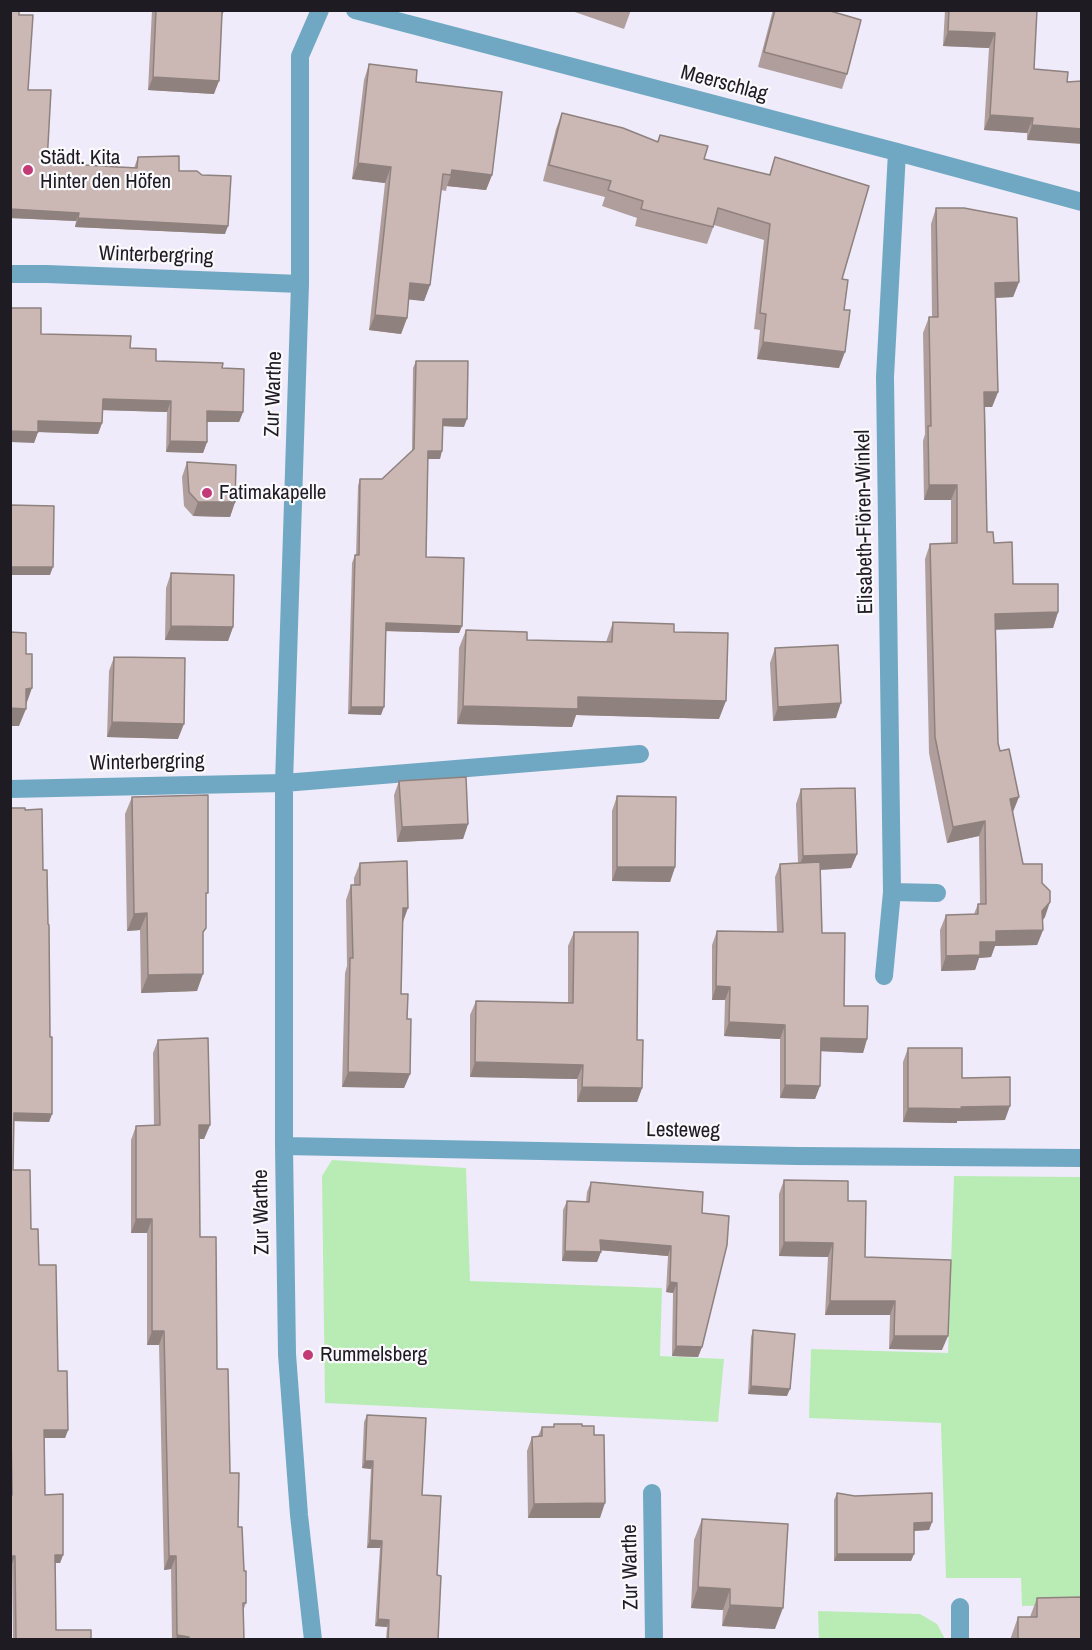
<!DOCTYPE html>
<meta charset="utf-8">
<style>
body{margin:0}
#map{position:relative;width:1092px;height:1650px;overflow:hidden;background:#efebfb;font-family:"Archivo Narrow",sans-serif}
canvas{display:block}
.frame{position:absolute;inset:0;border:12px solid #1e1c22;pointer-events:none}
</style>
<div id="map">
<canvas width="1092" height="1650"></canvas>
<div class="frame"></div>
</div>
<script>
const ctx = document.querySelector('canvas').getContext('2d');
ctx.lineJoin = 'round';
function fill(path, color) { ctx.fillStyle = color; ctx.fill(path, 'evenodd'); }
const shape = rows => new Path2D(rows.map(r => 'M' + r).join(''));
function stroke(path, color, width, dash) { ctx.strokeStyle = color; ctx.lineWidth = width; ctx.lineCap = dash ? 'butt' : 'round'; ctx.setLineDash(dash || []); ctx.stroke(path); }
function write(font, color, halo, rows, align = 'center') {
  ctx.font = font + ' "Archivo Narrow",sans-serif'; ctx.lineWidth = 4.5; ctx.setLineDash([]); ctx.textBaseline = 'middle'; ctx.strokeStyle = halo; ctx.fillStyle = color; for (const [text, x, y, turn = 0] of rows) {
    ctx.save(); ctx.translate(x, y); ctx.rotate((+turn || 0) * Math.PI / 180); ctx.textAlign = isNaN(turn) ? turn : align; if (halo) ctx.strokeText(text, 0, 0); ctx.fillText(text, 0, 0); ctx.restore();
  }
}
fill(shape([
 [332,1160,466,1168,470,1281,662,1288,660,1356,724,1359,718,1422,325,1403,322,1176],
 [954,1176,1081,1177,1081,1605,1022,1606,1021,1578,946,1578,941,1423,809,1418,811,1349,948,1353],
 [818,1611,920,1614,937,1624,945,1639,819,1639]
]), '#b9ecb5');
stroke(shape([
 [355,10,897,152,1082,202],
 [10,274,47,274,300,284],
 [10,789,284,783,640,754],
 [892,892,937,893],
 [884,976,892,892,885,377,897,152],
 [284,1146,797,1156,1082,1158],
 [652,1493,654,1640],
 [960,1607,960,1640],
 [313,1640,299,1515,287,1354,284,1146,284,783,300,284,300,56,320,10]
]), '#70a8c4', 18);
fill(shape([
 [10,10,19,15,28,90,47,163,134,168,138,157,179,171,225,234,75,227,76,221,10,218],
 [152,10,224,10,222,16,214,94,148,90],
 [569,10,631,10,624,29],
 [773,10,827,10,847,74,842,89,758,67],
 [945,10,1037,10,1034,69,1068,72,1027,140,1027,133,984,130,989,48,943,46],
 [369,64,416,82,492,175,486,190,447,186,446,191,441,190,430,285,424,301,408,299,407,318,401,334,369,330,385,183,352,179,364,80],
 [562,113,657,142,660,135,704,159,769,175,775,157,842,279,839,368,757,359,760,330,754,329,764,240,714,225,707,244,635,226,637,218,602,206,605,197,543,181,556,129],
 [936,208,1019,282,1013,297,996,298,998,392,992,407,985,407,987,532,994,543,1013,584,1058,612,1053,628,996,629,998,743,1023,864,1042,883,1045,917,1043,920,1043,930,1037,945,995,946,991,957,979,958,975,970,941,971,940,930,946,915,974,914,978,904,980,904,979,836,947,843,929,753,925,559,930,544,951,543,951,500,924,500,923,441,925,434,923,333,929,317,932,317,931,224],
 [41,334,130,348,156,361,222,368,243,412,239,422,207,422,207,442,203,453,166,452,167,412,102,410,102,423,98,434,38,432,34,443],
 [416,361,464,427,443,426,440,459,428,459,426,557,462,626,459,633,386,631,381,715,348,714,352,563,355,555,356,555,358,486,360,479,382,479,412,451,413,368],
 [187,462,235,502,230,517,193,516,184,506,182,477],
 [171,573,233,627,228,641,165,640,166,588],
 [613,622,674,632,719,719,576,715,572,727,457,724,459,648,466,630,527,640,606,642],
 [775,648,836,718,773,721,770,663],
 [114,657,178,739,107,737,109,671],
 [399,781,468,824,463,839,397,842,394,795],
 [801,789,857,854,851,868,820,870,822,933,844,1006,867,1039,863,1053,821,1051,820,1086,815,1099,780,1098,780,1039,724,1036,725,1000,712,1000,712,945,717,931,777,932,775,877,780,864,798,863,796,804],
 [617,796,675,867,670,882,612,881,612,811],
 [132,797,206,897,197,991,141,993,140,930,127,931,125,814],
 [10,808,43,870,50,1037,52,1114,49,1122,14,1121,13,1170,31,1229,39,1265,68,1430,65,1438,44,1438,45,1495,63,1555,60,1563,55,1563,56,1630,91,1640,13,1640,12,1564,10,1564],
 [360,863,403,922,401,994,407,1019,410,1074,404,1088,342,1087,345,973,347,966,346,900,351,885,354,885,354,878],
 [574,932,637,1040,642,1088,637,1102,577,1102,577,1079,470,1077,470,1015,476,1001,568,1002,568,946],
 [158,1040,210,1125,204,1139,199,1139,200,1237,217,1369,230,1473,244,1571,246,1603,243,1611,244,1640,172,1640,171,1569,164,1570,159,1345,147,1345,147,1233,131,1233,131,1140,136,1126,154,1126,153,1053],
 [908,1048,962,1078,1005,1120,957,1121,957,1123,903,1122,903,1062],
 [784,1180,848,1201,865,1257,942,1350,889,1349,890,1315,825,1315,828,1257,779,1256,779,1194],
 [591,1182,702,1213,702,1347,698,1357,672,1356,673,1293,666,1292,668,1256,601,1250,597,1262,562,1261,563,1210,567,1201,586,1202,587,1192],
 [753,1330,787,1396,748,1394,751,1337],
 [367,1415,422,1495,437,1575,438,1640,386,1640,387,1627,375,1626,380,1548,367,1548,371,1469,362,1468,364,1422],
 [554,1424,600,1518,528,1518,527,1451,532,1437,538,1436,542,1427,554,1427],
 [837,1493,932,1522,929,1530,914,1531,914,1554,911,1561,834,1561,834,1500],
 [702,1519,775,1629,722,1626,723,1610,691,1608,694,1540],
 [1037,1598,1082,1640,1010,1640,1018,1617,1030,1617]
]), '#af9e9b');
fill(shape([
 [948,31,995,33,989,48,943,46],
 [153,77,219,81,214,94,148,90],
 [990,115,1033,118,1027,133,984,130],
 [1032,125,1082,129,1082,144,1027,140],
 [358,163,391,167,385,183,352,179],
 [452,170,492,175,486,190,447,186,451,175],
 [10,209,79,213,76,221,10,218],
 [78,218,228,226,225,234,75,227],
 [1019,282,1013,297,990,298,995,283],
 [410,283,430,285,424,301,404,299],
 [375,315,407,318,401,334,369,330],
 [763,342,845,352,839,368,757,359],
 [984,392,998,392,992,407,979,407],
 [103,399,171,401,167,412,99,410],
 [207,411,243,412,239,422,204,422],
 [443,419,467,419,464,427,440,426],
 [38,421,102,423,98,434,38,432,34,443,10,442,10,431],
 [170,441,207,442,203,453,166,452],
 [428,451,442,451,440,459,425,459],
 [929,485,957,485,951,500,924,500],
 [198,502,235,502,230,517,193,516],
 [10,567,53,567,50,575,10,575],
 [1058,612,1053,628,990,630,995,614],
 [386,623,462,626,459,633,383,631],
 [171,626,233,627,228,641,165,640],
 [32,688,26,705,26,689],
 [578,697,726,701,719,719,576,715,572,727,457,724,463,706],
 [841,703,836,718,773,721,778,707],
 [351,707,384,707,381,715,348,714],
 [10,708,26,709,19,726,10,726],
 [112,722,184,724,178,739,107,737],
 [1019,797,1013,812,1004,814,1010,799],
 [985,821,979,836,947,843,953,827],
 [468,824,463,839,397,842,402,827],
 [857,854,851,868,798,871,803,856],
 [617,867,675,867,670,882,612,881],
 [1050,902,1045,917,1037,926,1042,911],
 [403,908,408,908,403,922],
 [147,913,140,930,127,931,134,914],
 [1043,930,1037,945,995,946,991,957,979,958,975,970,941,971,946,956,980,942,996,931],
 [203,974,197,991,141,993,148,975],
 [716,986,730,987,725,1000,712,1000],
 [729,1022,785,1025,780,1039,724,1036],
 [821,1038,867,1039,863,1053,816,1051],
 [475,1062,583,1065,577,1079,470,1077],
 [348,1072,410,1074,404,1088,342,1087],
 [785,1085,820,1086,815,1099,780,1098],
 [582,1087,642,1088,637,1102,577,1102],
 [1010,1106,1005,1120,957,1121,957,1123,903,1122,908,1108],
 [14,1113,52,1114,49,1122,11,1121],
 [199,1125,210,1125,204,1139,194,1139],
 [136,1219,152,1219,147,1233,131,1233],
 [600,1240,671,1246,668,1256,597,1250],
 [784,1242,833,1243,828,1257,779,1256],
 [565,1251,601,1252,597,1262,562,1261],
 [670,1282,677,1283,673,1293,666,1292],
 [830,1301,895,1301,890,1315,825,1315],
 [152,1331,164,1331,159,1345,147,1345],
 [894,1336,948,1336,942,1350,889,1349],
 [676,1346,702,1347,698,1357,672,1356],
 [751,1386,790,1389,787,1396,748,1394],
 [44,1430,68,1430,65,1438,41,1438],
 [365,1461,373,1461,371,1469,362,1468],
 [605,1503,600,1518,528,1518,534,1504],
 [932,1522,929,1530,911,1531,914,1523],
 [370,1540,382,1541,380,1548,367,1548],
 [837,1554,914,1554,911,1561,834,1561],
 [55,1555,63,1555,60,1563,52,1563],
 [10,1556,15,1556,12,1564,10,1564],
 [169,1556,176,1556,171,1569,164,1570],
 [698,1587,730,1589,723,1610,691,1608],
 [730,1605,783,1608,775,1629,722,1626],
 [378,1619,389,1620,387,1627,375,1626],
 [177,1635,189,1637,188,1640,176,1640]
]), '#8e817e');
const building = shape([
 [10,10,19,10,19,15,33,15,28,90,51,90,47,163,137,168,138,157,179,156,179,171,197,171,202,175,231,176,228,226,78,218,79,213,10,209,10,10],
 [156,10,224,10,222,13,219,81,153,77,156,10],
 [775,10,827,10,861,20,847,74,764,52,775,10],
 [949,10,1037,10,1034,69,1068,72,1067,82,1082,81,1082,129,1032,125,1033,118,990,115,995,33,948,31,949,10],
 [369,64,417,70,416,82,502,92,492,175,452,170,451,175,443,174,430,285,410,283,407,318,375,315,391,167,358,163,369,64],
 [562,113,623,128,658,142,660,135,708,146,704,159,770,175,775,157,869,186,842,279,848,280,844,310,850,310,845,352,763,342,766,314,760,313,770,224,718,208,713,227,641,209,643,201,608,190,611,181,549,165,562,113],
 [936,208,964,208,1017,218,1019,282,995,283,998,392,984,392,987,532,993,532,994,543,1012,542,1013,584,1058,584,1058,612,995,614,998,743,1000,751,1009,749,1019,797,1010,799,1023,864,1042,864,1042,883,1050,891,1050,902,1042,911,1043,930,996,931,996,942,980,942,980,955,946,956,946,915,978,914,978,904,986,904,985,821,953,827,935,737,930,544,957,543,957,485,929,485,928,426,931,426,929,317,938,317,936,208],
 [10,308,41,308,41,334,131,336,130,348,156,349,156,361,223,363,222,368,244,369,243,412,207,411,207,442,170,441,171,401,103,399,102,423,38,421,38,432,10,431,10,308],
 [416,361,468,361,467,419,443,419,442,451,428,451,426,557,464,558,462,626,386,623,384,707,351,707,355,555,359,555,360,479,382,479,414,449,416,361],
 [187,462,236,465,235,502,198,502,189,492,187,462],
 [10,505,54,506,53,567,10,567,10,505],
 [171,573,234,575,233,627,171,626,171,573],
 [613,622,674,624,674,632,728,633,726,701,578,697,578,709,463,706,466,630,527,632,527,640,612,642,613,622],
 [10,632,26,633,26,654,32,654,32,688,26,689,26,709,10,708,10,632],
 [838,645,841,703,778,707,775,648,838,645],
 [114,657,185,658,184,724,112,722,114,657],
 [466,777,468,824,402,827,399,781,466,777],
 [855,788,857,854,803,856,801,789,855,788],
 [208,795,208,893,206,893,206,928,203,932,203,974,148,975,147,913,134,914,132,797,208,795],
 [617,796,676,797,675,867,617,867,617,796],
 [10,808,25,808,25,810,42,809,43,870,47,870,48,924,49,925,50,1037,52,1037,52,1114,14,1113,13,1170,30,1170,31,1229,38,1229,39,1265,56,1265,58,1371,67,1371,68,1430,44,1430,45,1495,63,1494,63,1555,55,1555,56,1630,91,1630,91,1640,16,1640,15,1556,10,1556,11,1495,12,1495,10,1359,10,808],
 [407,861,408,908,403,908,401,994,408,994,407,1019,411,1019,410,1074,348,1072,350,958,353,958,351,885,360,885,360,863,407,861],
 [820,862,822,933,845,933,844,1006,868,1006,867,1039,821,1038,820,1086,785,1085,785,1025,729,1022,730,987,716,986,717,931,783,932,780,864,820,862],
 [574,932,638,932,637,1040,643,1040,642,1088,582,1087,583,1065,475,1062,476,1001,573,1003,574,932],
 [208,1038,210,1125,199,1125,200,1237,216,1237,217,1369,228,1369,230,1473,239,1473,238,1527,242,1527,244,1571,246,1571,246,1603,243,1603,244,1640,189,1640,189,1637,177,1635,176,1556,169,1556,164,1331,152,1331,152,1219,136,1219,136,1126,160,1125,158,1040,208,1038],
 [908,1048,962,1048,962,1078,1010,1077,1010,1106,961,1107,962,1109,908,1108,908,1048],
 [784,1180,848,1181,848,1201,866,1201,865,1257,951,1260,948,1336,894,1336,895,1301,830,1301,833,1243,784,1242,784,1180],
 [591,1182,703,1192,702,1213,729,1216,727,1245,702,1347,676,1346,677,1283,670,1282,671,1246,600,1240,601,1252,565,1251,567,1201,589,1202,591,1182],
 [753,1330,795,1334,790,1389,751,1386,753,1330],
 [367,1415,426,1418,422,1495,441,1496,437,1575,441,1576,438,1640,388,1640,389,1620,378,1619,382,1541,370,1540,373,1461,365,1461,367,1415],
 [554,1424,582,1424,582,1426,594,1426,594,1435,604,1435,605,1503,534,1504,532,1437,542,1436,542,1427,554,1427,554,1424],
 [837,1493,855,1496,932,1493,932,1522,914,1523,914,1554,837,1554,837,1493],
 [702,1519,788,1524,783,1608,730,1605,730,1589,698,1587,702,1519],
 [1082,1597,1082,1640,1018,1640,1018,1617,1037,1617,1037,1598,1082,1597]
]);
fill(building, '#cbb8b4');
stroke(building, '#8e817e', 1.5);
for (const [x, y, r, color] of [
 [28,170,6,"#c23a76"],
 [207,493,6,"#c23a76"],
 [308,1355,6,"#c23a76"]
]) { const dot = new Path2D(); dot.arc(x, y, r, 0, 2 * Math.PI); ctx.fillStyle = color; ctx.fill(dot); stroke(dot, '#fbfafe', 2); }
write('21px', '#1e1c22', '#fbfafe', [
 ["Meerschlag",724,84,15],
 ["Winterbergring",156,256,2],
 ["Zur Warthe",274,394,-88],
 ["Elisabeth-Flören-Winkel",865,522,-91],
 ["Winterbergring",147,763,-1],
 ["Lesteweg",683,1131,1],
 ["Zur Warthe",262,1212,-91],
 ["Zur Warthe",631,1567,-91]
]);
write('21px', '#1e1c22', '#fbfafe', [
 ["Städt. Kita",40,158],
 ["Hinter den Höfen",40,182],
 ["Fatimakapelle",219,493],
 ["Rummelsberg",320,1355]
], 'left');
</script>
